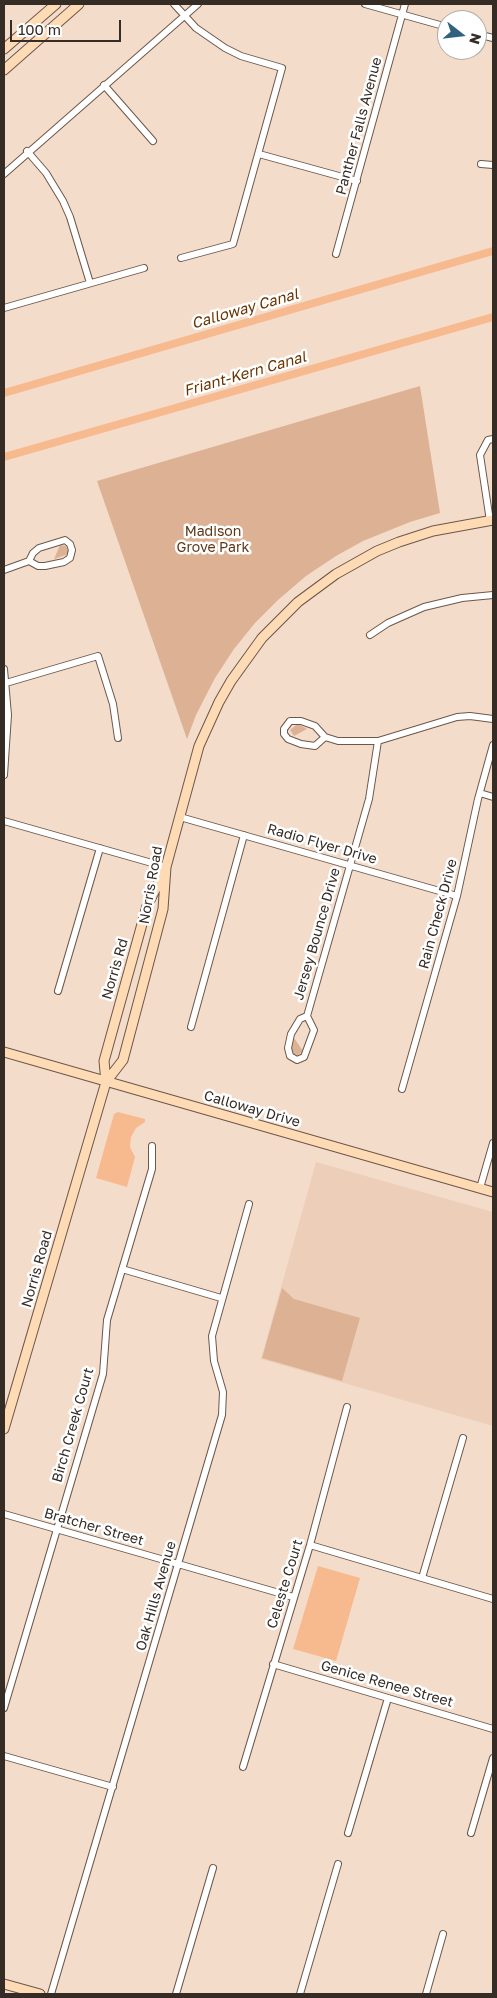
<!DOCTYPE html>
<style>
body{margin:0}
#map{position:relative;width:497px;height:1998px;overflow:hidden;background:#f4dccb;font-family:"Golos Text",sans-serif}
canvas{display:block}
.frame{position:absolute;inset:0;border:5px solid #362c26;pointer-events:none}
.north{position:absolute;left:437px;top:10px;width:50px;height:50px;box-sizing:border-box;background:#fff;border:1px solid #afaba8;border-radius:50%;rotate:106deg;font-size:14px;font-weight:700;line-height:20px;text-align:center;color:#362c26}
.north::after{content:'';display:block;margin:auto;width:18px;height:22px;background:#316381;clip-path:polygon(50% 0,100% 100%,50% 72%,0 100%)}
.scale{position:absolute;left:10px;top:20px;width:111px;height:22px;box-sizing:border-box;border:2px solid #362c26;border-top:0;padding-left:6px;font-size:15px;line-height:18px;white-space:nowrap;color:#362c26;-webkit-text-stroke:4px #fff;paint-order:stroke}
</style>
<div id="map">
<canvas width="497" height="1998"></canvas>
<div class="frame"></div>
<div class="north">N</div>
<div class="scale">100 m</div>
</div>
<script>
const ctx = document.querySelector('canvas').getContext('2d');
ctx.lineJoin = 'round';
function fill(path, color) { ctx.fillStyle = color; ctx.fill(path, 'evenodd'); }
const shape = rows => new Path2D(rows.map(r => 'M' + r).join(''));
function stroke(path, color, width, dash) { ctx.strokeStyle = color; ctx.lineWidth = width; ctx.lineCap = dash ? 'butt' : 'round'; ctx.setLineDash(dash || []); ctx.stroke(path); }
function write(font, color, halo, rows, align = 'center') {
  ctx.font = font + ' "Golos Text",sans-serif'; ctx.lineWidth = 5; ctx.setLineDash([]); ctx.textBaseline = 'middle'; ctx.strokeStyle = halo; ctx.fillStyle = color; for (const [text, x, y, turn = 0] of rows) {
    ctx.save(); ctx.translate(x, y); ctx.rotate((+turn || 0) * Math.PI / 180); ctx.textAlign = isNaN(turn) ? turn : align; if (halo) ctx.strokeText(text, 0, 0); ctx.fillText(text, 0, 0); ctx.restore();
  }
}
fill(shape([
 [316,1162,493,1212,493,1426,261,1359]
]), '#edceb9');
fill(shape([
 [420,386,440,513,410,522,363,541,336,556,306,576,278,600,255,623,234,649,215,678,196,715,187,739,97,481],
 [60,545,66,546,68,550,68,553,66,555,54,559],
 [296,725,300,725,307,729,294,736,290,730],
 [294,1038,303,1051,298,1055,294,1054,291,1049],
 [282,1288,294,1299,360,1318,342,1381,262,1358]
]), '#ddb294');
fill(shape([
 [118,1112,145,1119,145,1122,136,1128,131,1137,130,1147,135,1157,127,1187,96,1178,114,1114],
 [318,1566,360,1578,336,1661,293,1649]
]), '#f7ba8f');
stroke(shape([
 [4,393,493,251],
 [4,457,493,317]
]), '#f7ba8f', 8);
const street = shape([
 [174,4,196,28,225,48,241,56,282,68,233,244,181,258],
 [365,4,447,27],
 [477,34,493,38],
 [104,85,153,141],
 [27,151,46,173,63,201,70,217,90,283],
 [259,154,357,181],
 [481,164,493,165],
 [4,174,198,4],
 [336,254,405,4],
 [4,308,144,268],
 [490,521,480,455,488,440,493,439],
 [4,570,29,561,38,566,45,566,64,562,70,558,72,550,70,544,65,540,39,548,33,553,29,561],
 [370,635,388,623,424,607,462,598,493,595],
 [4,669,8,715,4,775],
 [6,683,98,656,113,704,118,738],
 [325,737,315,746,301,744,288,739,284,734,284,729,290,721,301,721,315,726,325,737,338,741,378,741,457,717,470,716,493,719],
 [480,793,493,797],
 [180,817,457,896],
 [4,821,166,867],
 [58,991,100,848],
 [307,1016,314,1030,304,1057,297,1060,290,1056,288,1048,291,1034,300,1019,307,1016,369,799,378,741],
 [191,1027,244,835],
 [402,1089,457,896,478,799,493,745],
 [480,1188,493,1143],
 [122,1269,221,1298],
 [4,1514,293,1597],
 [310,1545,493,1599],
 [422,1578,463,1438],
 [273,1664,493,1729],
 [4,1708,103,1374,107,1320,152,1169,152,1146],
 [4,1756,113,1787],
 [243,1767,310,1545,347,1407],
 [348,1833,388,1698],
 [471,1833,493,1758],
 [51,1994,222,1415,223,1392,214,1361,212,1336,249,1204],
 [176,1994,213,1868],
 [300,1994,338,1864],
 [426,1994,443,1934]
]);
const secondary = shape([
 [4,49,56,4],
 [4,70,79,4],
 [4,1052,493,1192],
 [106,1082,104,1061,147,906,164,872],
 [4,1429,106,1082,123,1060,163,909,166,867,199,746,219,702,231,681,262,638,298,602,336,574,377,551,399,542,433,531,493,520],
 [4,1984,40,1994]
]);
stroke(street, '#6c5749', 8);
stroke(secondary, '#6c5749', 11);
stroke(street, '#fff', 6);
stroke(secondary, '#fedbb5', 9);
write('14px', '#362c26', '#fff', [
 ["Panther Falls Avenue",359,126,-75],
 ["Radio Flyer Drive",322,844,16],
 ["Norris Road",151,885,-80],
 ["Rain Check Drive",438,914,-75],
 ["Jersey Bounce Drive",317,934,-74],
 ["Norris Rd",115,969,-74],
 ["Calloway Drive",252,1109,16],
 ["Norris Road",37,1269,-74],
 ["Birch Creek Court",73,1425,-74],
 ["Bratcher Street",94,1527,16],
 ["Celeste Court",285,1584,-73],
 ["Oak Hills Avenue",156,1596,-74],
 ["Genice Renee Street",387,1684,16]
]);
write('14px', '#5f3718', '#fff', [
 ["Madison",213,532],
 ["Grove Park",213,548]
]);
write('italic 15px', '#6b3500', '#fff', [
 ["Calloway Canal",245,309,-16],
 ["Friant-Kern Canal",245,374,-16]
]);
</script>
